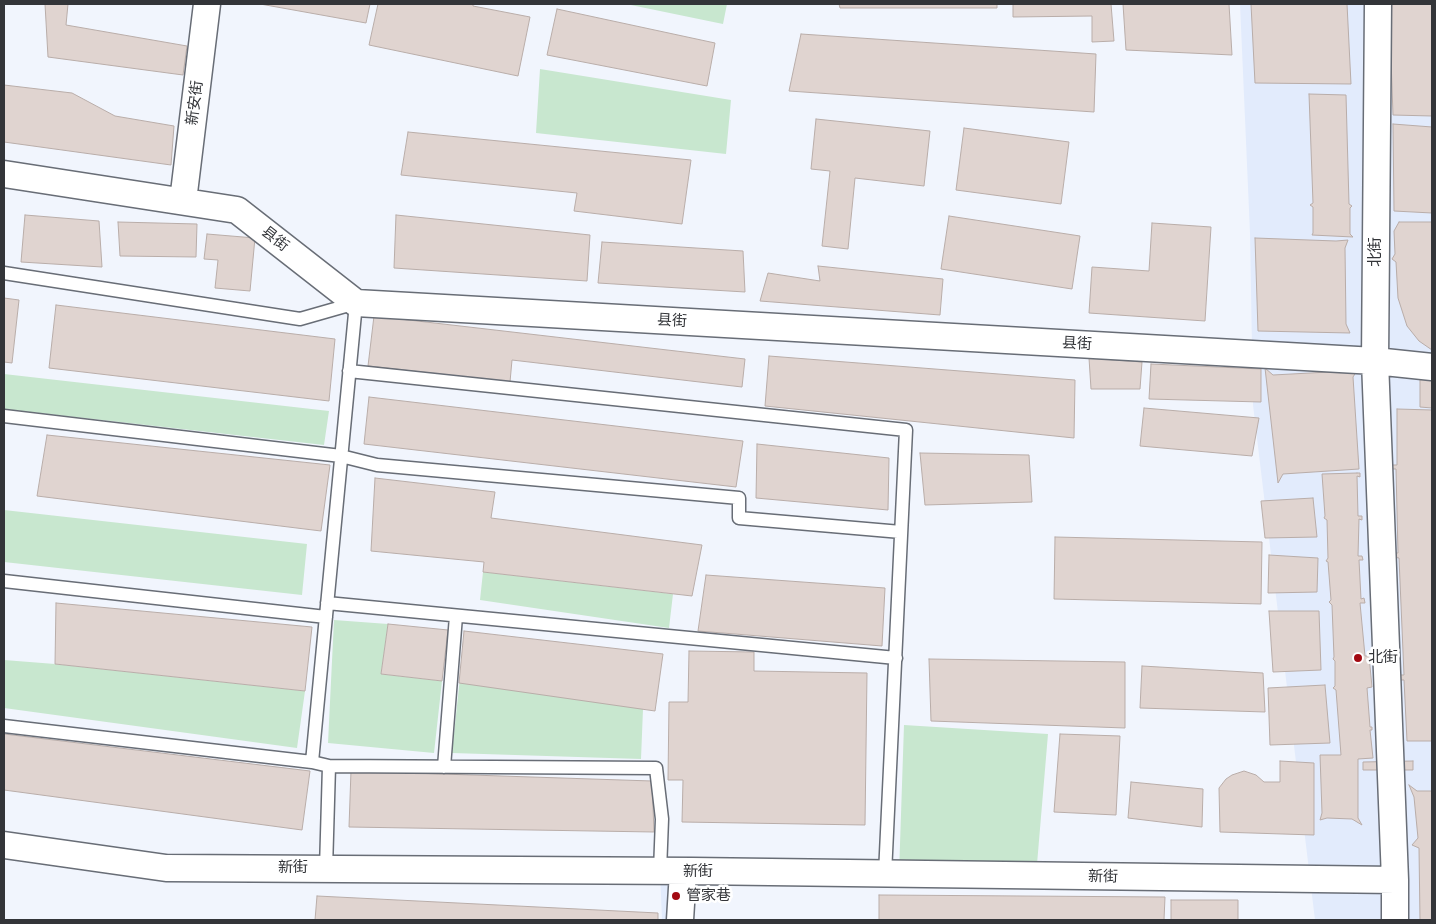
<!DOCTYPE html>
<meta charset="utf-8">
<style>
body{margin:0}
#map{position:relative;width:1436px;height:924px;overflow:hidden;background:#f1f5fd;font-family:"IBM Plex Serif",serif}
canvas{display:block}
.frame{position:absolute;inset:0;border:5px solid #333539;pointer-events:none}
</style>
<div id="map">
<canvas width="1436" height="924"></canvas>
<div class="frame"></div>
</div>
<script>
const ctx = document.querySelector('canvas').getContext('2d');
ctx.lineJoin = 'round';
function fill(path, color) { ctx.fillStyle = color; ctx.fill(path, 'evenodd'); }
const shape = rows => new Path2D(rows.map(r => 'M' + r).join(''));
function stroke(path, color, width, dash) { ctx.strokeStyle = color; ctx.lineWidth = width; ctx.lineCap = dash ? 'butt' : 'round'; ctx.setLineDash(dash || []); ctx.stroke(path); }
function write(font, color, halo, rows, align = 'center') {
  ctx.font = font + ' "IBM Plex Serif","Noto Sans SC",serif'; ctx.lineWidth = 5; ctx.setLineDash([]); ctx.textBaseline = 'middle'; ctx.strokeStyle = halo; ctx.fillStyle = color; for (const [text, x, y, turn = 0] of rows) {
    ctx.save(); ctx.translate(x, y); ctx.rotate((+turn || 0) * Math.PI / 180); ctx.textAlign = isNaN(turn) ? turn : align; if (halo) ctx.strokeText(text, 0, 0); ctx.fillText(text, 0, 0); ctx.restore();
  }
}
fill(shape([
 [1240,4,1432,4,1432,920,1315,920,1253,405,1250,233],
 [660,871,692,871,690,920,662,920]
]), '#e2ebfc');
fill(shape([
 [626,4,727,4,723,24],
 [540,69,731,100,726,154,536,133],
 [4,374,329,411,324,445,4,409],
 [4,510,307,544,302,595,4,562],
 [483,572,673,594,669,628,480,600],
 [334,620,388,624,381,674,442,681,434,753,328,743],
 [4,660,55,664,305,691,297,748,4,708],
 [461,668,644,684,641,759,452,753],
 [904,725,1048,734,1036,876,899,874]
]), '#c8e7cf');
const building = shape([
 [45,4,68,4,66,25,187,46,183,75,48,57,45,4],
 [260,4,370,4,366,23,260,4],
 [378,4,473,4,473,6,530,17,518,76,369,45,378,4],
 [839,4,997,4,997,8,840,8,839,4],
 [1013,4,1111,4,1114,41,1092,42,1092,16,1013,17,1013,4],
 [1123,4,1229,4,1232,55,1126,50,1123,4],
 [1251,4,1347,4,1351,84,1255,83,1251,4],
 [1389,4,1432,4,1432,116,1393,115,1389,4],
 [557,9,715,43,707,86,547,55,557,9],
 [801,34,1096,54,1094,112,789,91,801,34],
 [4,85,72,93,115,116,174,126,171,165,4,142,4,85],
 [1309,94,1346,95,1349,204,1352,206,1350,208,1350,234,1353,237,1312,235,1313,233,1313,207,1310,205,1313,203,1309,94],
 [816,119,930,131,924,186,855,178,848,249,822,246,830,171,811,169,816,119],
 [1393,124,1432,127,1432,213,1394,211,1393,124],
 [964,128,1069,142,1061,204,956,190,964,128],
 [408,132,691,160,682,224,574,211,577,193,401,175,408,132],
 [25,215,99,221,102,267,21,262,25,215],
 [396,215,590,235,587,281,394,268,396,215],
 [949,216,1080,236,1072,289,941,269,949,216],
 [118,222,197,224,196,257,120,256,118,222],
 [1399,222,1432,222,1432,350,1419,341,1407,326,1398,298,1396,262,1392,259,1395,254,1394,231,1399,222],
 [1152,223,1211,227,1205,321,1089,313,1092,267,1149,271,1152,223],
 [207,234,255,238,250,291,215,288,218,260,204,259,207,234],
 [1255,238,1336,241,1348,240,1345,248,1346,324,1350,333,1258,331,1255,238],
 [602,242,743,251,745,292,598,283,602,242],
 [818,266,943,279,940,315,760,301,768,273,820,281,818,266],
 [4,298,19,300,12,363,4,362,4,298],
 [56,305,335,339,329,401,49,368,56,305],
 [374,316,745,359,742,387,512,360,510,382,368,366,374,316],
 [769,356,1075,380,1074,438,765,406,769,356],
 [1089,358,1142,362,1140,389,1091,389,1089,358],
 [1151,364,1261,369,1261,402,1149,399,1151,364],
 [1265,368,1273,375,1347,371,1358,369,1353,377,1359,469,1283,474,1278,483,1265,368],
 [1420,379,1432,380,1432,408,1420,407,1420,379],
 [369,397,743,441,736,487,364,444,369,397],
 [1144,408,1259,418,1252,456,1140,446,1144,408],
 [1397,409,1432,410,1432,741,1407,741,1404,680,1400,680,1399,675,1404,675,1399,558,1393,557,1393,553,1398,553,1396,469,1391,469,1392,465,1397,465,1397,409],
 [47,435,330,465,321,531,37,496,47,435],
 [757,444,889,458,888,510,756,498,757,444],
 [920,453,1029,455,1032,502,925,505,920,453],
 [1357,473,1360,473,1360,477,1357,476,1358,516,1362,516,1362,520,1359,519,1358,556,1362,556,1363,560,1359,560,1361,599,1364,598,1365,603,1360,603,1365,656,1369,656,1372,687,1367,688,1370,727,1372,727,1372,730,1370,730,1373,758,1358,759,1358,818,1362,825,1352,819,1327,818,1320,820,1322,813,1320,755,1341,755,1336,690,1333,688,1335,686,1335,661,1333,659,1334,657,1332,605,1329,602,1331,600,1328,562,1326,561,1328,558,1327,520,1324,518,1325,516,1322,474,1357,473],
 [375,478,495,492,491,518,702,545,692,596,483,572,484,562,371,551,375,478],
 [1313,498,1317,537,1265,538,1261,501,1313,498],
 [1055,537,1262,542,1261,604,1054,599,1055,537],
 [1269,555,1318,558,1317,592,1268,593,1269,555],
 [706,575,885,588,882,646,698,631,706,575],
 [56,603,312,627,305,691,55,664,56,603],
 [1269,611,1319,611,1321,670,1273,672,1269,611],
 [388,624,448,630,442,681,381,674,388,624],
 [464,631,663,654,655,711,459,683,464,631],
 [689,651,754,652,754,671,867,673,865,825,682,822,683,780,668,780,669,702,688,702,689,651],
 [929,659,1125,662,1125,728,931,721,929,659],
 [1142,666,1263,673,1265,712,1140,708,1142,666],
 [1325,685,1330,743,1270,745,1268,688,1325,685],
 [4,734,310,771,302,830,4,790,4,734],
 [1060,734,1120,736,1116,815,1054,812,1060,734],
 [1280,761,1314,763,1314,835,1220,832,1219,788,1226,779,1232,775,1244,771,1256,775,1264,782,1280,782,1280,761],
 [1413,761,1413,770,1363,770,1363,762,1413,761],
 [351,771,652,781,654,832,349,827,351,771],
 [1131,782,1203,789,1202,827,1128,818,1131,782],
 [1409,785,1417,791,1432,791,1432,920,1420,920,1419,848,1412,845,1418,838,1414,797,1409,785],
 [879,895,1165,897,1164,920,879,920,879,895],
 [317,896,658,913,658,920,315,920,317,896],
 [1171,900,1238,900,1238,920,1171,920,1171,900]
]);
fill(building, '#e0d4d0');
stroke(building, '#b9ada9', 1);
const lane = shape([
 [4,273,300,319,356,303,312,762,329,766,326,869],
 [349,371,906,430,885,874],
 [4,416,341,456,377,465,739,498,739,518,901,532],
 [4,581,326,617],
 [327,603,896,658],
 [4,726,312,762],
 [329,766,656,768,662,819,660,871],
 [444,767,456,616]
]);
const street = shape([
 [1378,4,1375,361,1395,880,1395,920],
 [4,174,237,210,356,303,1375,361,1432,367],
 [183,201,207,4],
 [4,845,166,868,692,871,1395,880],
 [680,920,683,872]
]);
stroke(lane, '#686d76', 15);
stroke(street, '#686d76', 29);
stroke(lane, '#fff', 12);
stroke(street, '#fff', 26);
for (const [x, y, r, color] of [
 [1358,658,5,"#a30a12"],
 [676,896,5,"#a30a12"]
]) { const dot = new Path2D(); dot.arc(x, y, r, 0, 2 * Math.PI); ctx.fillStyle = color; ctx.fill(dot); stroke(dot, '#fff', 2); }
write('15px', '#333539', '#fff', [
 ["新安街",195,103,-83],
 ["县街",275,239,38],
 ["北街",1376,252,-90],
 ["县街",672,321,3],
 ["县街",1077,344,3],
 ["新街",293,868],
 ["新街",698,872],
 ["新街",1103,877,1]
]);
write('15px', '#333539', '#fff', [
 ["北街",1368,658],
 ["管家巷",686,896]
], 'left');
</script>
